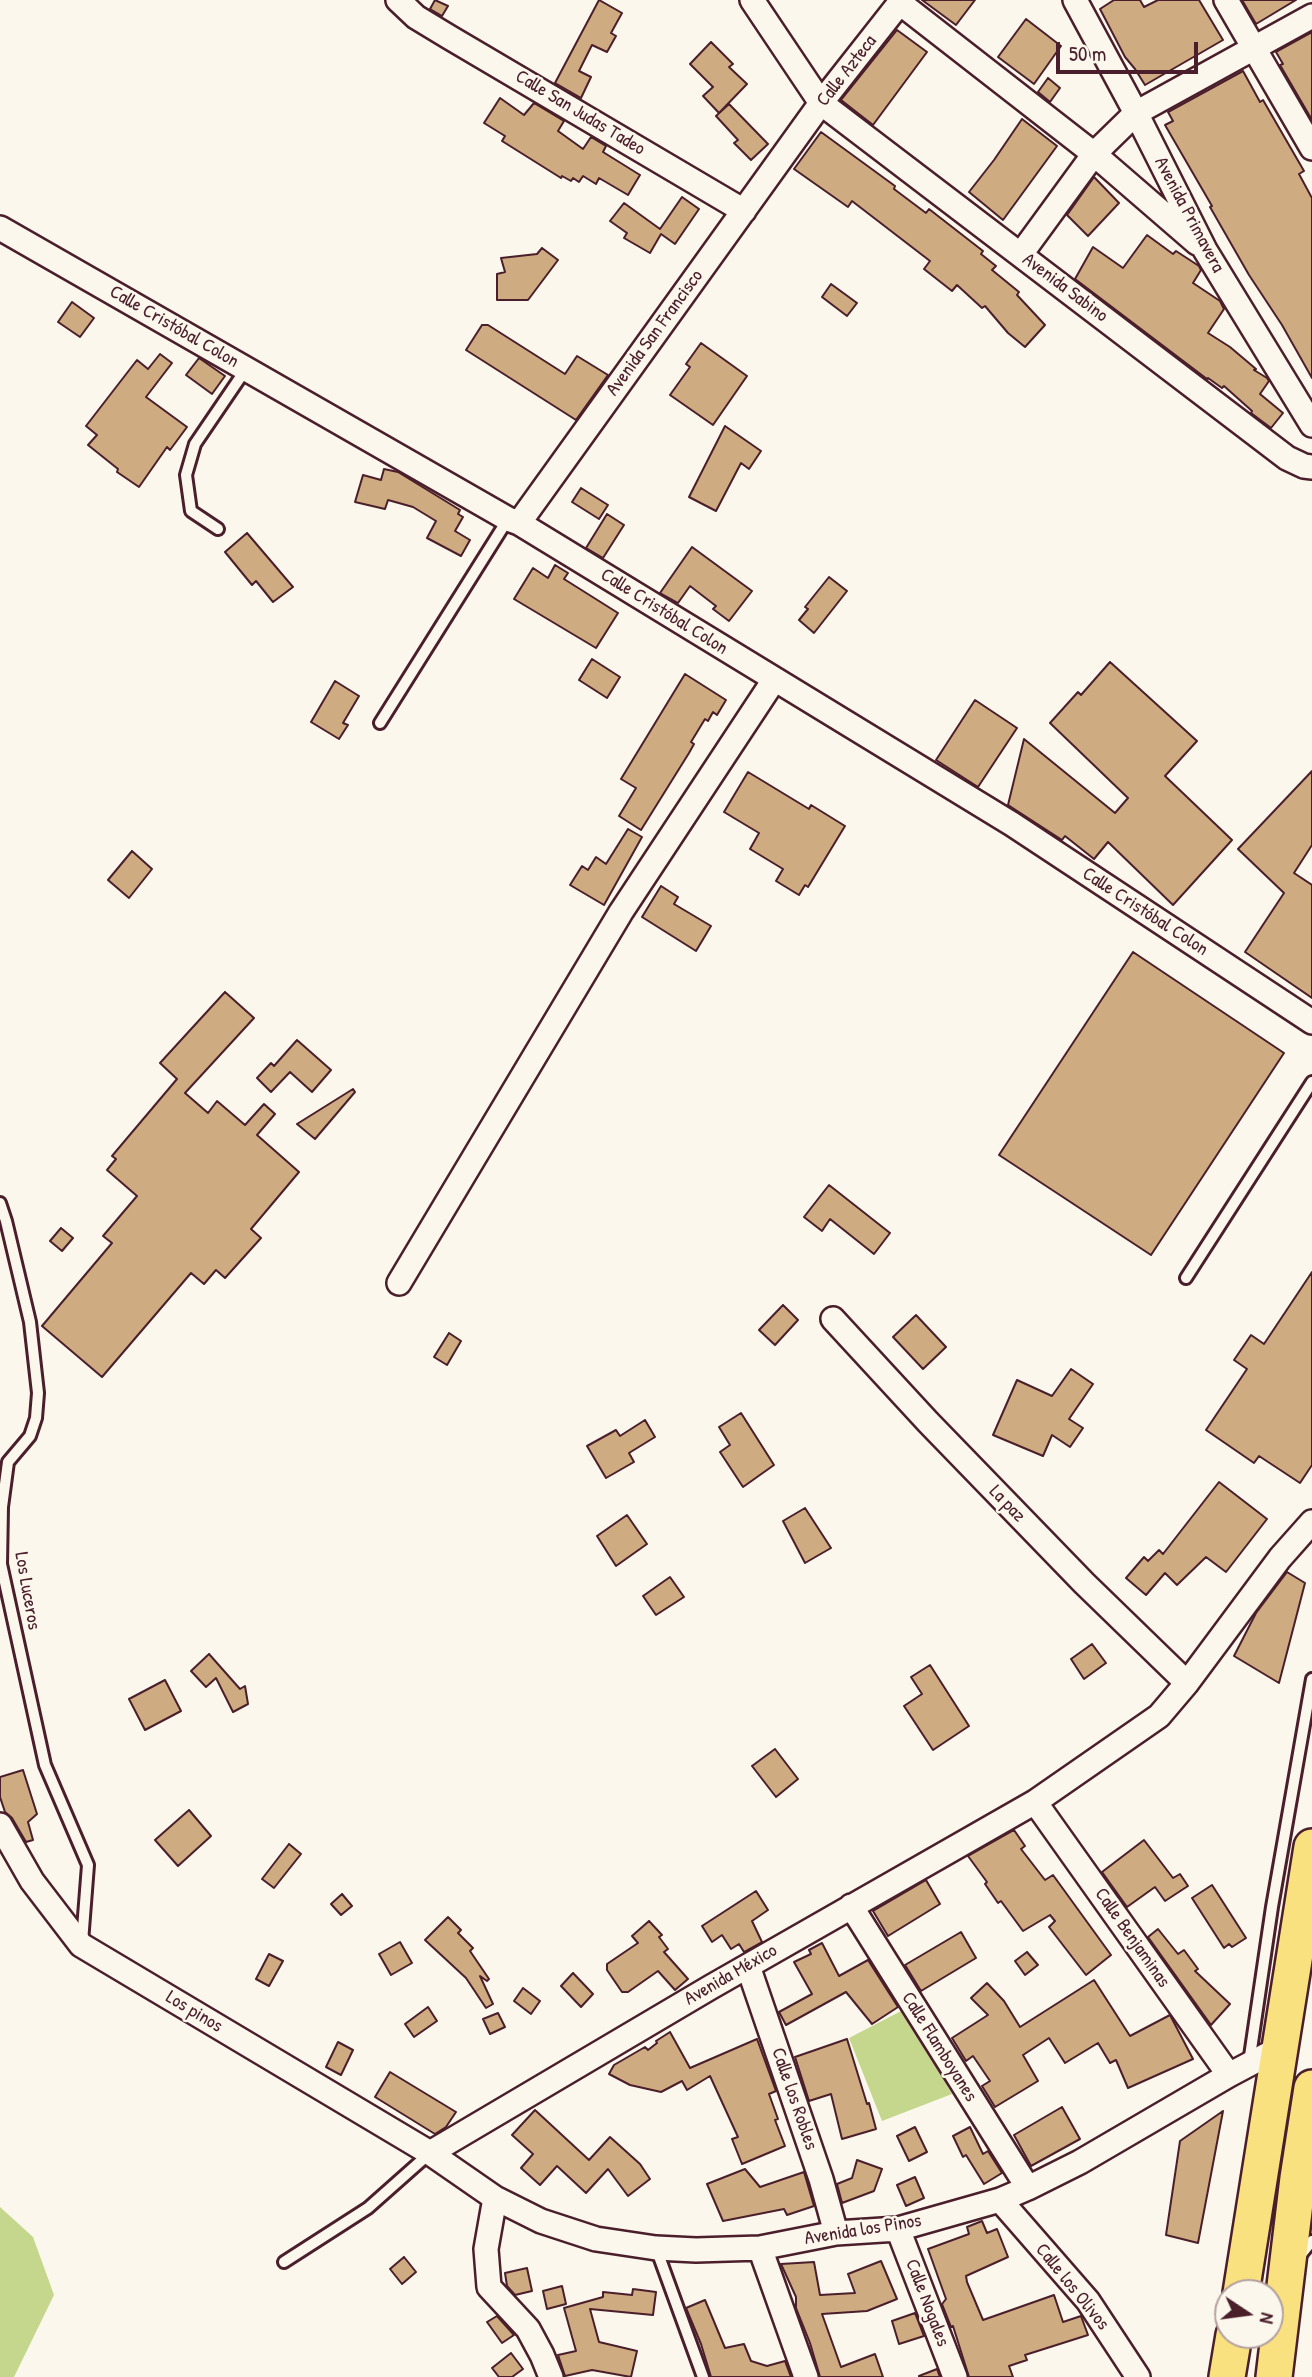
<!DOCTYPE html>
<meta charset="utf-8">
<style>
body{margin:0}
#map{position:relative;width:1312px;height:2377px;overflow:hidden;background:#fbf7ec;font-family:"Patrick Hand",sans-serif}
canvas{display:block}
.north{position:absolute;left:1214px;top:2279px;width:70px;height:70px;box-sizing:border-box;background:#fbf7ec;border:2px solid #b4a19f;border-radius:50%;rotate:103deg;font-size:19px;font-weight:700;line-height:28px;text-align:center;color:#4a1f2b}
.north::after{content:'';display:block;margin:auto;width:24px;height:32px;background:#4a1f2b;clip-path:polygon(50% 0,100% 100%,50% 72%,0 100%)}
.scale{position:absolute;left:1056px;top:42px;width:142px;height:32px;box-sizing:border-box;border:4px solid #4a1f2b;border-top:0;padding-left:9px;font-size:21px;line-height:24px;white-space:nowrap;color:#4a1f2b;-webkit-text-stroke:5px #fbf7ec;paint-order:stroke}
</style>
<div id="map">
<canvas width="1312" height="2377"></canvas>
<div class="north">N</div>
<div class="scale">50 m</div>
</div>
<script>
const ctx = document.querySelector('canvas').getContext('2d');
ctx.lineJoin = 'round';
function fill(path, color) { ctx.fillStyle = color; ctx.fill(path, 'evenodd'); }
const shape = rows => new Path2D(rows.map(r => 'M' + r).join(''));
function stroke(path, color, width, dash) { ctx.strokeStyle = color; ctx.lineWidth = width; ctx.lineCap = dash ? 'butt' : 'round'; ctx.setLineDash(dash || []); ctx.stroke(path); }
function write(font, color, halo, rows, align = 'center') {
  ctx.font = font + ' "Patrick Hand",sans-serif'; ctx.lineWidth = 5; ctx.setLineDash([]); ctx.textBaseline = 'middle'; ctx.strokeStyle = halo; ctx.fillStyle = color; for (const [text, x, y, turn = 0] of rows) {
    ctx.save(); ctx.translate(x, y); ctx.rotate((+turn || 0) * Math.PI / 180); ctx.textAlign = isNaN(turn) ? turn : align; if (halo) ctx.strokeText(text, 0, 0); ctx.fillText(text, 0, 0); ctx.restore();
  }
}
fill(shape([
 [903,2010,952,2094,882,2121,849,2038],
 [0,2207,33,2237,54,2295,14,2377,0,2377]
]), '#c4d78c');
const building = shape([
 [435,0,448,6,442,16,430,9,435,0],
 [599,0,622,13,611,33,616,36,607,52,592,45,579,71,591,77,581,98,555,83,599,0],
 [922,0,975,0,956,25,922,0],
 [1114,0,1140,0,1144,7,1158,0,1199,0,1223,40,1145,85,1135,69,1125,57,1100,9,1114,0],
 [1242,0,1296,0,1256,24,1242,0],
 [1026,19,1061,46,1034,84,998,57,1026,19],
 [897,30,927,52,873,125,841,100,897,30],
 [1312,32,1312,120,1280,65,1283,64,1276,52,1312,32],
 [711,42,733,64,729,67,747,84,719,113,703,96,713,87,690,64,711,42],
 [1243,71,1260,102,1263,100,1304,171,1299,174,1312,198,1312,378,1282,325,1249,275,1210,207,1212,206,1165,125,1173,121,1168,112,1243,71],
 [1048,78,1060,88,1050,102,1038,92,1048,78],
 [500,98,524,115,534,103,564,121,558,131,583,149,591,137,606,146,603,152,640,175,628,195,599,178,596,184,583,176,579,182,573,178,571,181,562,176,561,178,502,141,505,136,484,123,500,98],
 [729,104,768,144,751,160,734,143,738,140,716,116,729,104],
 [1022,119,1057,146,1003,220,969,192,994,160,1022,119],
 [821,132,895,186,894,189,926,213,929,209,983,251,981,254,996,266,992,270,1019,292,1017,295,1045,325,1025,347,1008,333,985,306,982,308,957,285,952,291,924,269,930,261,852,201,848,207,794,169,821,132],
 [1094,177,1119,203,1088,236,1067,215,1094,177],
 [682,197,699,209,675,244,661,234,650,253,624,238,627,233,610,221,624,203,660,229,682,197],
 [1147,235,1173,254,1176,251,1199,266,1201,270,1193,283,1220,301,1224,309,1208,333,1230,347,1256,369,1254,370,1267,378,1269,381,1260,394,1283,413,1271,428,1251,413,1252,411,1224,386,1222,388,1208,378,1207,379,1075,279,1093,247,1123,268,1147,235],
 [542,248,558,260,528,300,497,300,497,274,505,272,501,258,537,254,542,248],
 [831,284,857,303,847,316,822,297,831,284],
 [72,302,94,318,80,337,58,322,72,302],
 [482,325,488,325,565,374,577,356,608,375,576,420,466,350,482,325],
 [701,343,747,376,713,425,670,395,690,367,686,364,701,343],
 [160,354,172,363,146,397,187,427,170,450,167,447,139,487,117,472,118,469,88,445,97,435,86,426,137,360,148,369,160,354],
 [199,358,225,376,212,394,186,375,199,358],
 [725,426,761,451,749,469,741,463,716,511,689,497,725,426],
 [384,469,398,472,460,510,458,514,463,517,455,531,470,540,461,556,427,538,436,521,413,507,388,500,385,509,355,502,363,475,381,480,384,469],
 [581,488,608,505,599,519,572,502,581,488],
 [607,514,624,525,603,558,586,548,607,514],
 [247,533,293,587,273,602,256,581,252,585,225,552,247,533],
 [692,547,752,591,729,621,713,609,716,606,690,586,678,603,660,593,692,547],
 [555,565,568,573,564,579,618,613,596,648,514,599,533,568,548,578,555,565],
 [829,577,847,591,814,633,799,620,808,609,805,607,829,577],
 [592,659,620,677,607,698,579,680,592,659],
 [1110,662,1197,741,1165,776,1232,840,1173,905,1108,842,1094,859,1065,836,1062,840,1008,805,1024,739,1115,813,1128,798,1050,723,1078,692,1081,695,1110,662],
 [685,674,726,700,717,715,713,712,708,721,705,719,691,742,694,744,689,753,641,830,619,816,636,788,621,779,685,674],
 [335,681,359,696,343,723,348,725,339,739,311,722,335,681],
 [975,700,1017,728,978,787,936,760,975,700],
 [1312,771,1312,845,1294,873,1312,885,1312,998,1245,952,1284,893,1238,849,1312,771],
 [748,772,809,809,811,805,845,826,808,887,805,885,799,895,776,881,783,869,750,849,759,833,724,812,748,772],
 [628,829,642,837,604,905,570,885,582,866,588,870,596,857,606,864,628,829],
 [132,851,152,869,129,898,108,880,132,851],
 [661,886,678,897,674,904,711,926,696,951,642,917,661,886],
 [1133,952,1284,1053,1151,1255,999,1155,1133,952],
 [225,992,254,1018,185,1093,208,1113,217,1101,245,1125,264,1104,275,1114,257,1135,299,1172,251,1229,261,1238,225,1278,216,1270,204,1284,191,1273,102,1377,42,1326,112,1243,103,1236,137,1196,107,1170,116,1159,112,1156,177,1079,160,1063,225,992],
 [297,1040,331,1070,312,1092,290,1072,271,1092,257,1078,271,1063,274,1066,297,1040],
 [353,1089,355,1092,315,1139,297,1124,353,1089],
 [829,1185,890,1233,874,1254,830,1219,822,1231,804,1217,829,1185],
 [61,1228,73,1238,62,1251,50,1241,61,1228],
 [1312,1272,1312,1465,1300,1483,1259,1456,1254,1463,1206,1430,1247,1369,1234,1360,1251,1335,1264,1344,1312,1272],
 [783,1305,798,1320,775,1345,759,1330,783,1305],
 [916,1315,946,1347,923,1369,893,1337,916,1315],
 [449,1333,461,1341,447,1365,434,1357,449,1333],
 [1071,1369,1093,1384,1069,1419,1083,1428,1070,1447,1052,1435,1043,1456,993,1435,1017,1380,1052,1396,1071,1369],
 [741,1413,774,1465,743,1487,720,1452,730,1445,719,1427,741,1413],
 [645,1420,655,1437,629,1453,634,1462,606,1478,587,1446,616,1430,620,1436,645,1420],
 [1219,1482,1267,1519,1226,1572,1206,1557,1177,1585,1165,1573,1146,1595,1126,1578,1144,1557,1148,1561,1159,1550,1163,1554,1219,1482],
 [805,1508,831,1548,805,1563,783,1521,805,1508],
 [627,1515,647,1544,616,1566,597,1536,627,1515],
 [1287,1572,1305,1583,1279,1683,1234,1656,1256,1613,1287,1572],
 [670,1577,684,1597,656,1615,643,1596,670,1577],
 [1092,1644,1106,1663,1084,1679,1071,1659,1092,1644],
 [209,1654,240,1689,245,1686,248,1704,233,1712,216,1678,206,1687,191,1671,209,1654],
 [930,1665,969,1726,933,1750,904,1706,922,1694,911,1677,930,1665],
 [165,1680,181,1711,145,1730,129,1699,165,1680],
 [775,1749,798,1779,776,1797,752,1766,775,1749],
 [23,1770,37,1814,28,1822,33,1840,26,1842,12,1818,5,1812,0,1797,0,1777,23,1770],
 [189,1810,211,1836,178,1866,155,1840,189,1810],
 [1014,1830,1025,1846,1021,1849,1045,1880,1053,1875,1111,1955,1086,1975,1049,1927,1055,1921,1050,1915,1023,1931,1001,1901,998,1903,985,1884,987,1882,968,1856,1014,1830],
 [1144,1840,1173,1878,1180,1874,1188,1886,1165,1901,1155,1887,1127,1907,1102,1872,1144,1840],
 [289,1844,301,1854,274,1888,262,1879,289,1844],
 [926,1880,940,1904,888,1936,873,1911,926,1880],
 [1212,1885,1246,1938,1232,1947,1229,1944,1224,1948,1192,1898,1212,1885],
 [756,1891,768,1910,752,1921,762,1942,744,1952,739,1944,731,1949,722,1935,712,1942,702,1926,756,1891],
 [342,1894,352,1906,341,1915,331,1904,342,1894],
 [448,1917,461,1930,458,1933,473,1948,470,1951,489,1979,487,1981,480,1976,493,2004,486,2008,466,1978,425,1940,448,1917],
 [649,1921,662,1935,659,1937,668,1949,664,1952,688,1979,675,1990,658,1971,628,1992,622,1992,607,1970,607,1964,638,1943,632,1936,649,1921],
 [1158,1929,1178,1954,1184,1950,1198,1969,1195,1971,1230,2004,1211,2025,1148,1937,1158,1929],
 [961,1932,976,1958,921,1991,905,1965,961,1932],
 [400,1942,412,1963,391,1975,379,1954,400,1942],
 [822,1943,839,1976,868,1960,898,2007,872,2024,846,1992,786,2025,779,2012,812,1994,794,1962,811,1954,809,1950,822,1943],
 [1027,1952,1038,1965,1025,1975,1015,1961,1027,1952],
 [269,1954,283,1961,269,1986,256,1979,269,1954],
 [573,1973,593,1994,581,2007,561,1986,573,1973],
 [1094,1980,1130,2036,1170,2015,1193,2059,1128,2088,1116,2060,1110,2063,1098,2043,1065,2063,1049,2038,1023,2055,1038,2081,995,2107,982,2086,990,2081,973,2056,966,2061,952,2038,988,2015,971,1998,987,1983,1004,2001,1020,2027,1094,1980],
 [523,1988,540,2001,531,2014,514,2001,523,1988],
 [428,2007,437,2021,414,2037,405,2024,428,2007],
 [498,2013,505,2027,490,2034,483,2019,498,2013],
 [670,2032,690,2068,757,2039,776,2091,769,2094,778,2119,775,2120,785,2146,742,2164,732,2139,738,2137,710,2076,687,2090,682,2081,661,2092,630,2085,609,2074,614,2065,645,2047,648,2050,657,2043,656,2041,670,2032],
 [847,2039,867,2104,869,2103,876,2129,842,2139,831,2094,809,2101,795,2057,847,2039],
 [338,2042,353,2050,341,2075,326,2067,338,2042],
 [390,2072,456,2112,446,2127,435,2134,375,2097,390,2072],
 [1062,2107,1080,2139,1031,2166,1014,2135,1062,2107],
 [535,2110,589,2160,610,2137,640,2164,650,2179,628,2196,608,2169,586,2193,557,2166,540,2185,521,2168,533,2154,512,2135,535,2110],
 [1223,2111,1198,2243,1166,2235,1180,2141,1223,2111],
 [915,2127,927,2152,909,2161,897,2136,915,2127],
 [970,2127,983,2154,988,2151,1002,2173,984,2184,966,2155,963,2157,953,2136,970,2127],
 [857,2160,882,2169,874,2191,842,2203,837,2184,852,2178,857,2160],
 [745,2169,760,2187,804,2172,814,2206,787,2215,784,2209,723,2221,707,2184,745,2169],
 [915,2177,924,2198,906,2206,897,2185,915,2177],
 [982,2221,987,2233,997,2229,1008,2257,966,2276,967,2282,983,2320,1054,2295,1063,2322,1081,2316,1088,2335,1025,2355,1027,2360,1009,2366,1013,2377,969,2377,953,2326,951,2327,942,2304,946,2299,928,2249,969,2234,967,2227,982,2221],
 [404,2257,416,2272,402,2284,390,2269,404,2257],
 [881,2261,897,2299,867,2311,822,2314,841,2367,875,2354,883,2377,820,2377,810,2343,796,2308,796,2297,781,2264,814,2262,820,2295,855,2293,848,2274,881,2261],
 [527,2268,532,2291,515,2295,507,2286,505,2273,527,2268],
 [562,2286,566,2304,547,2309,543,2291,562,2286],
 [633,2289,656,2292,653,2315,590,2309,599,2342,637,2351,631,2377,592,2370,565,2376,558,2355,576,2351,564,2308,603,2297,603,2292,632,2295,633,2289],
 [705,2300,725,2348,744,2344,751,2361,767,2366,785,2361,791,2377,711,2377,701,2344,686,2308,705,2300],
 [915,2313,924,2336,899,2344,892,2321,915,2313],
 [497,2316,514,2335,502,2343,487,2322,497,2316],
 [511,2353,523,2369,512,2377,499,2377,492,2368,511,2353],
 [937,2369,940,2377,919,2377,919,2376,937,2369]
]);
fill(building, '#cfab81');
stroke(building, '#4a1f2b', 2);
const lane = shape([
 [218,529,191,511,186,475,195,444,246,369],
 [380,723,508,519],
 [0,1203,6,1221,30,1322,38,1393,36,1418,30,1436,8,1462,2,1507,1,1564,45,1765,88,1865,82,1942],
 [1186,1278,1312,1082],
 [1249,2063,1272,1907,1312,1679],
 [656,2248,703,2377],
 [1298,2258,1312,2241],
 [284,2262,368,2208,430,2153]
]);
const street = shape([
 [398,0,416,17,449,37,744,211],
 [752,0,821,103,1287,458,1304,466,1312,467],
 [1075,0,1136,113,1205,250,1312,425],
 [1226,0,1312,148],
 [900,3,1094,154,1197,243],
 [0,228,508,519,519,523,1012,824,1312,1022],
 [1021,254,1094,154,1136,113,1312,16],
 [519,523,821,103,902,0],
 [399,1283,621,912,774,680],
 [833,1319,928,1422,1084,1583,1187,1683],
 [1035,1802,1229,2075],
 [0,1825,32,1881,81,1945,430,2153,495,2198,541,2221,596,2239,656,2248,696,2250,760,2248,836,2233,898,2229,1000,2200,1028,2188,1080,2162,1229,2075,1278,2049],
 [851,1906,1028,2188],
 [748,1966,821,2179,836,2233],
 [430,2153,711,1987,1035,1802,1159,1716,1187,1683,1280,1558,1312,1522],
 [495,2198,486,2249,489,2287,528,2329,542,2355,551,2377],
 [1000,2200,1088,2301,1138,2377],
 [898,2229,955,2377],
 [760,2248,806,2377]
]);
const primary = shape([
 [1241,2293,1312,1847],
 [1227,2377,1234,2335],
 [1274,2377,1298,2178,1312,2088]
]);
stroke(lane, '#4a1f2b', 16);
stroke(street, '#4a1f2b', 28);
stroke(primary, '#4a1f2b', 40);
stroke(lane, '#fbf7ec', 10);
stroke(street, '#fbf7ec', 23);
stroke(primary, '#fae180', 35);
write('19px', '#4a1f2b', '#fbf7ec', [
 ["Calle Azteca",847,71,-52],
 ["Calle San Judas Tadeo",580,113,31],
 ["Avenida Primavera",1189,215,62],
 ["Avenida Sabino",1065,288,37],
 ["Calle Cristóbal Colon",174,327,30],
 ["Avenida San Francisco",655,333,-54],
 ["Calle Cristóbal Colon",664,612,32],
 ["Calle Cristóbal Colon",1145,912,33],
 ["La paz",1007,1504,46],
 ["Los Luceros",27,1591,80],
 ["Calle Benjaminas",1132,1938,55],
 ["Avenida México",731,1975,-30],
 ["Los pinos",194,2012,31],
 ["Calle Flamboyanes",939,2047,58],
 ["Calle los Robles",794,2099,71],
 ["Avenida los Pinos",863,2230,-9],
 ["Calle los Olivos",1072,2287,51],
 ["Calle Nogales",927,2303,69]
]);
</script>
